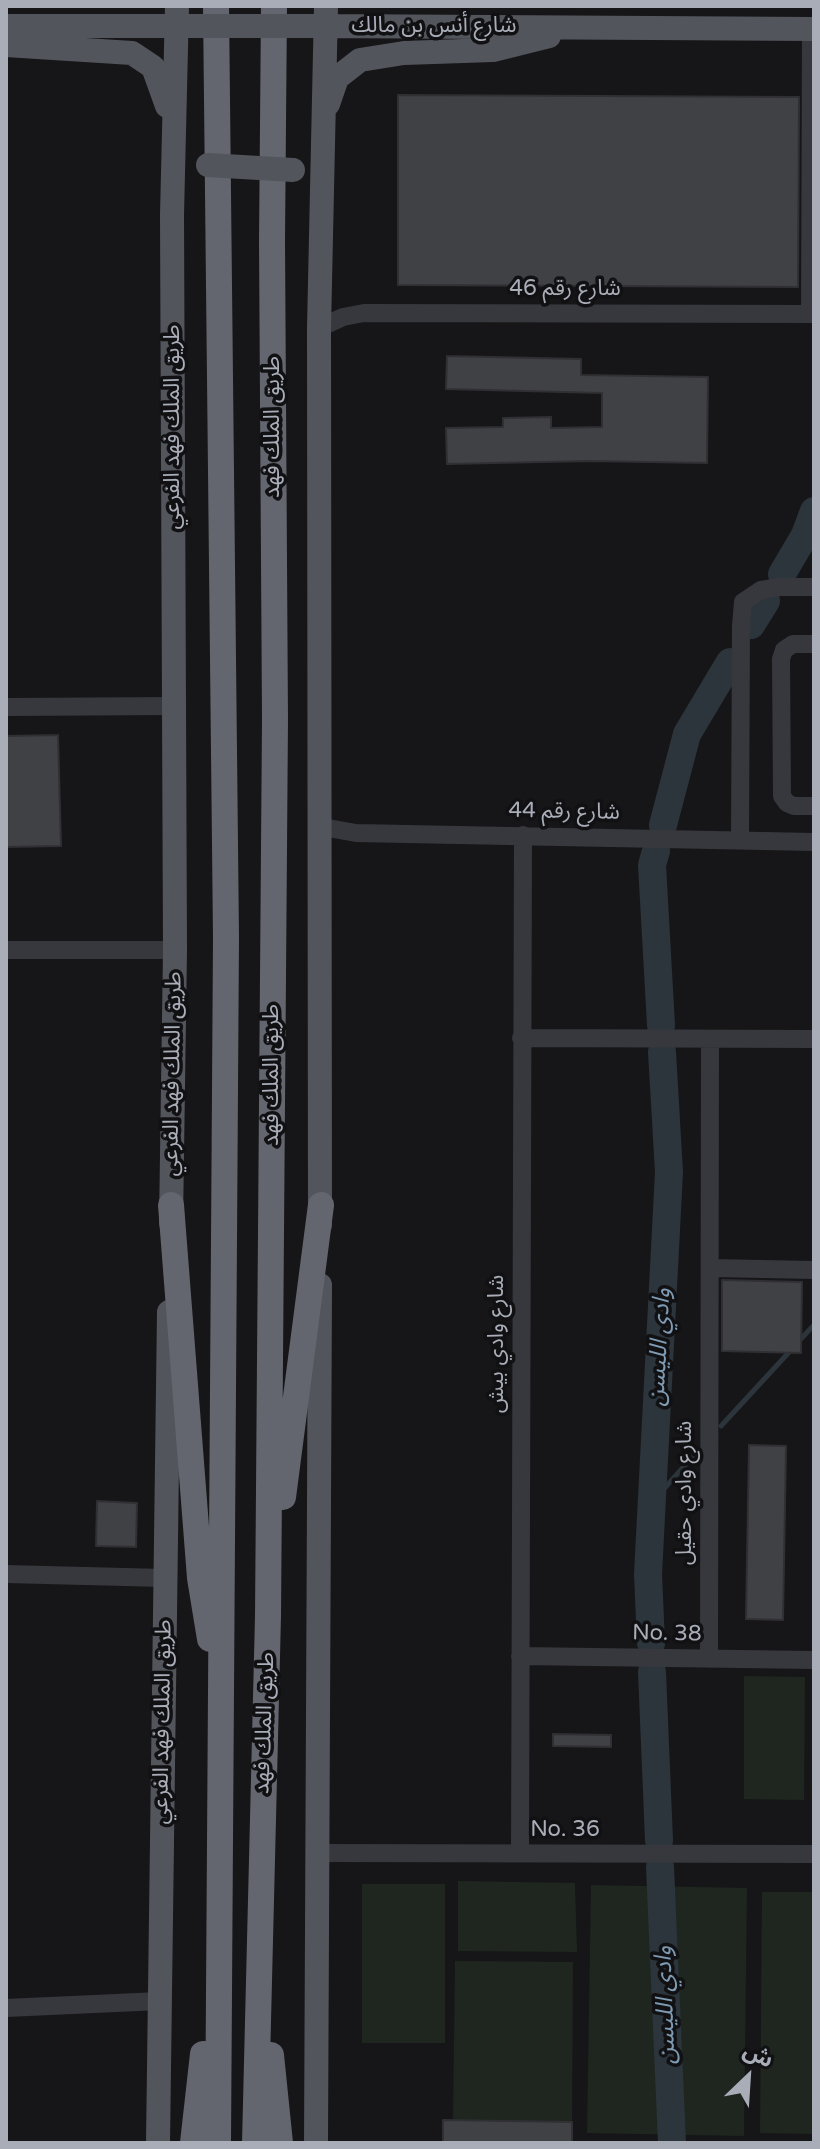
<!DOCTYPE html>
<meta charset="utf-8">
<style>
body{margin:0}
#map{position:relative;width:820px;height:2149px;overflow:hidden;background:#161618;font-family:"Varela Round","Noto Sans Arabic",sans-serif}
canvas{display:block}
.frame{position:absolute;inset:0;border:8px solid #a8adb8;pointer-events:none}
.north{position:absolute;left:708px;top:2037px;width:80px;height:80px;-webkit-text-stroke:6px #111113;paint-order:stroke;rotate:25deg;font-size:22px;font-weight:700;line-height:32px;text-align:center;color:#a8adb8}
.north::after{content:'';display:block;margin:auto;width:28px;height:36px;background:#a8adb8;clip-path:polygon(50% 0,100% 100%,50% 72%,0 100%)}
</style>
<div id="map">
<canvas width="820" height="2149"></canvas>
<div class="frame"></div>
<div class="north">ش</div>
</div>
<script>
const ctx = document.querySelector('canvas').getContext('2d');
ctx.lineJoin = 'round';
function fill(path, color) { ctx.fillStyle = color; ctx.fill(path, 'evenodd'); }
const shape = rows => new Path2D(rows.map(r => 'M' + r).join(''));
function stroke(path, color, width, dash) { ctx.strokeStyle = color; ctx.lineWidth = width; ctx.lineCap = dash ? 'butt' : 'round'; ctx.setLineDash(dash || []); ctx.stroke(path); }
function write(font, color, halo, rows, align = 'center') {
  ctx.font = font + ' "Varela Round","Noto Sans Arabic",sans-serif'; ctx.lineWidth = 7; ctx.setLineDash([]); ctx.textBaseline = 'middle'; ctx.strokeStyle = halo; ctx.fillStyle = color; for (const [text, x, y, turn = 0] of rows) {
    ctx.save(); ctx.translate(x, y); ctx.rotate((+turn || 0) * Math.PI / 180); ctx.textAlign = isNaN(turn) ? turn : align; if (halo) ctx.strokeText(text, 0, 0); ctx.fillText(text, 0, 0); ctx.restore();
  }
}
fill(shape([
 [744,1676,805,1677,804,1800,744,1799],
 [458,1881,575,1883,577,1952,458,1951],
 [362,1884,445,1884,445,2043,362,2043],
 [591,1885,747,1888,744,2136,587,2133],
 [762,1892,814,1892,814,2134,760,2133],
 [455,1961,573,1962,572,2122,453,2120]
]), '#1e261f');
stroke(shape([
 [798,1342,814,1325],
 [721,1426,792,1349],
 [652,1502,698,1451]
]), '#2c353c', 5);
stroke(shape([
 [782,574,805,535,814,511],
 [751,625,766,601],
 [663,825,687,734,730,662],
 [656,851,652,865,661,1025],
 [651,1643,648,1574,669,1172,662,1052],
 [652,1672,659,1840],
 [660,1867,672,2143]
]), '#2c353c', 28);
const building = shape([
 [398,95,799,97,798,287,398,285,398,95],
 [447,356,581,359,581,375,708,377,707,463,589,461,447,464,446,428,503,427,503,418,551,417,551,428,602,427,602,393,446,389,447,356],
 [58,735,61,846,6,847,6,736,58,735],
 [722,1280,802,1282,801,1353,722,1351,722,1280],
 [749,1445,786,1446,783,1620,746,1619,749,1445],
 [97,1501,137,1503,136,1547,96,1546,97,1501],
 [553,1734,611,1735,611,1747,553,1746,553,1734],
 [443,2120,572,2122,572,2143,443,2143,443,2120]
]);
fill(building, '#404145');
stroke(building, '#303034', 2);
stroke(shape([
 [810,314,811,29],
 [319,328,343,317,364,313,814,314],
 [814,644,793,644,784,650,781,659,782,796,787,803,794,806,814,806],
 [6,707,175,706],
 [318,819,328,828,356,833,814,842],
 [740,840,741,626,743,602,761,590,780,587,814,587],
 [6,950,175,950],
 [521,1038,814,1039],
 [710,1268,814,1270],
 [6,1574,164,1578],
 [520,1656,814,1660],
 [709,1659,710,1039],
 [316,1853,814,1854],
 [520,1853,523,835],
 [6,2008,160,2001]
]), '#37383d', 18);
stroke(shape([
 [6,26,175,26],
 [326,26,814,29],
 [6,45,132,53,153,67,167,106],
 [328,104,337,78,360,60,404,53,493,50,549,36],
 [171,1223,175,950,172,215,177,6],
 [320,1225,319,328,326,6],
 [158,2143,169,1312],
 [316,2143,320,1285]
]), '#53555c', 24);
stroke(shape([
 [216,6,226,938,218,2143],
 [171,1205,200,1578,210,1639],
 [283,1497,321,1205],
 [271,2055,280,2143],
 [193,2143,203,2054],
 [255,2143,268,1616,275,720,272,241,274,6]
]), '#63666e', 26);
stroke(shape([
 [175,26,326,26],
 [208,165,293,170]
]), '#53555c', 24);
write('22px', '#a8adb8', '#111113', [
 ["شارع أنس بن مالك",434,26],
 ["شارع رقم 46",565,289],
 ["طريق الملك فهد الفرعي",173,427,-90],
 ["طريق الملك فهد",273,427,-90],
 ["شارع رقم 44",564,812,1],
 ["طريق الملك فهد الفرعي",173,1074,-89],
 ["طريق الملك فهد",272,1075,-90],
 ["شارع وادي بيش",497,1344,-90],
 ["شارع وادي حقيل",685,1493,-90],
 ["No. 38",667,1634,1],
 ["طريق الملك فهد الفرعي",163,1722,-89],
 ["طريق الملك فهد",265,1723,-88],
 ["No. 36",565,1830]
]);
write('italic 24px', '#7f9bb3', '#111113', [
 ["وادي الليسن",660,1347,-87],
 ["وادي الليسن",666,2005,-92]
]);
</script>
